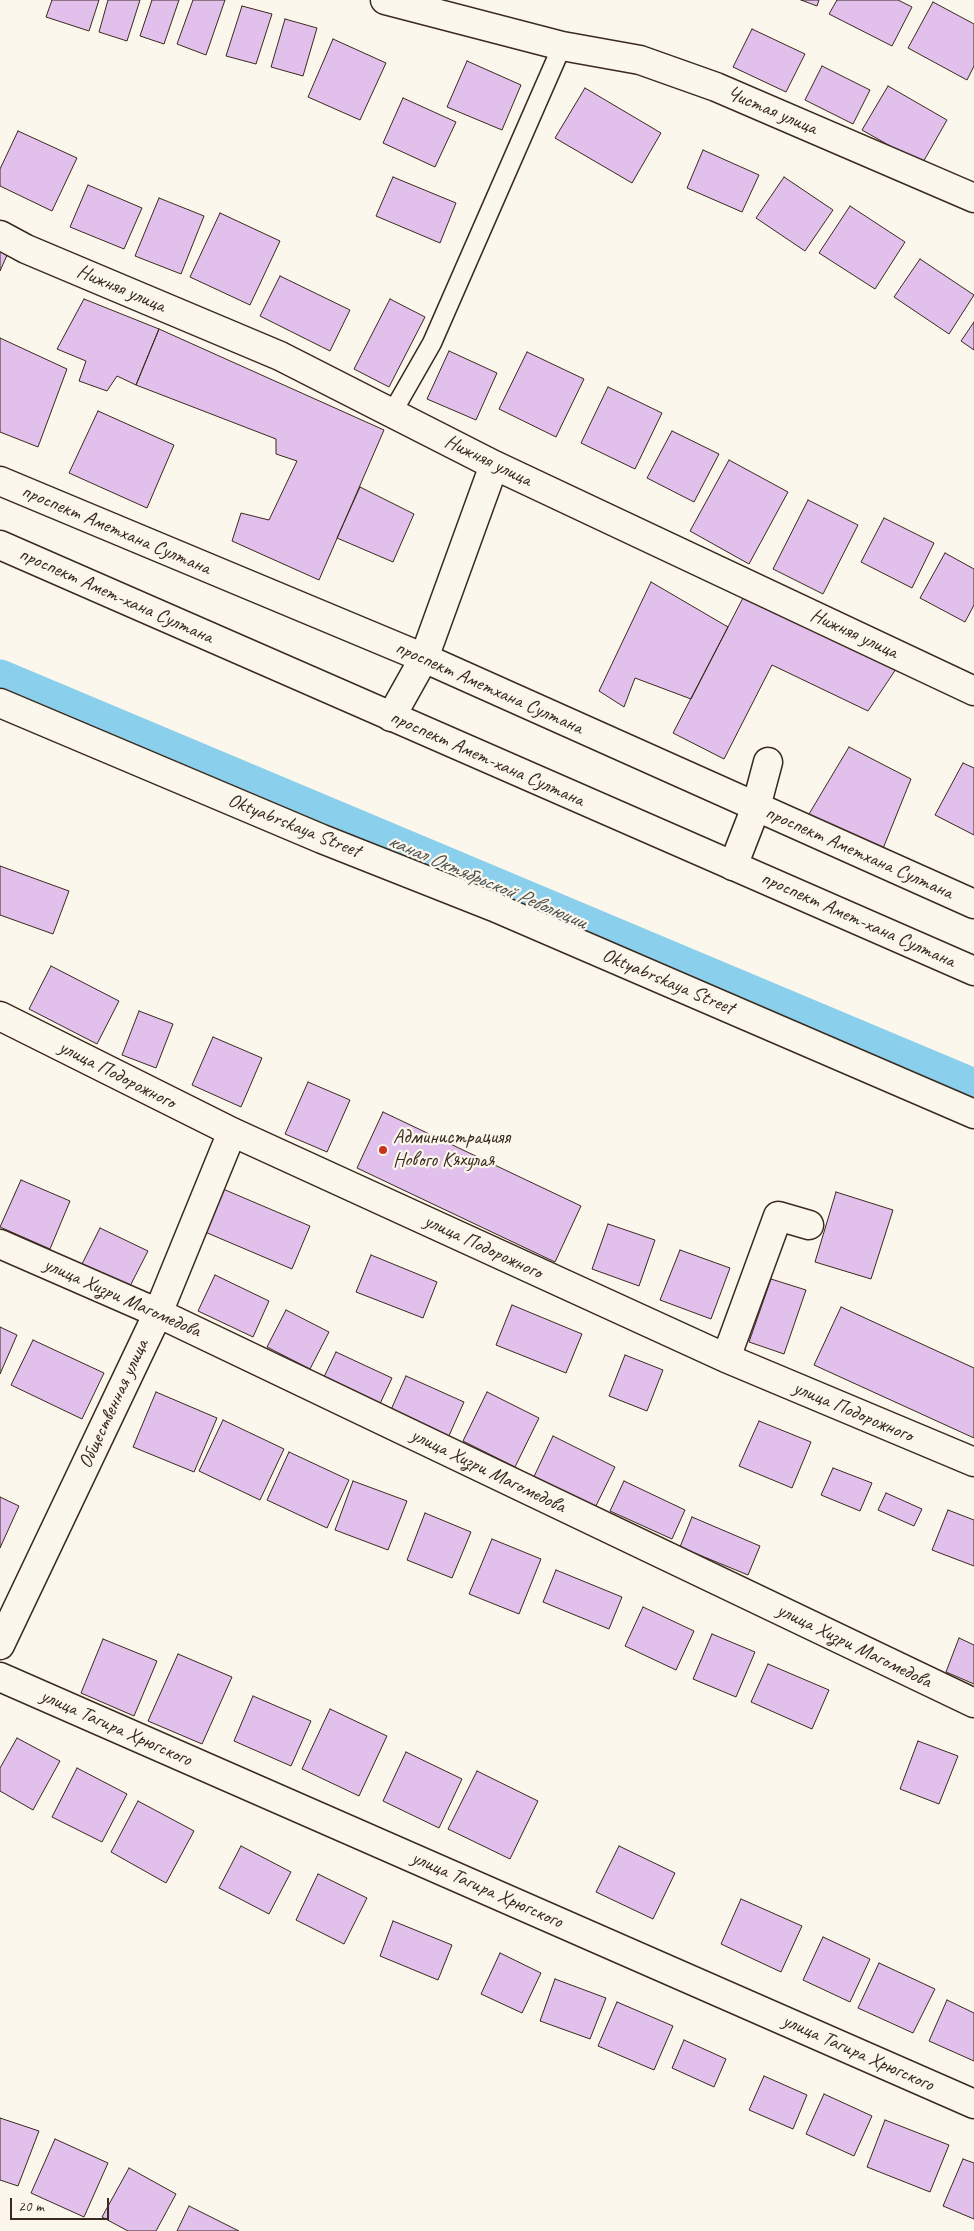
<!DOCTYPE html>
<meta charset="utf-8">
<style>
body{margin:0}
#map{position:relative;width:974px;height:2231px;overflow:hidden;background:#fbf7ec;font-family:Caveat,sans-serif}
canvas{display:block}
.scale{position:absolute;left:10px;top:2198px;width:99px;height:22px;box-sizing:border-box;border:2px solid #3b2a1e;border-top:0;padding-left:6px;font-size:15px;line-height:18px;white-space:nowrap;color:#3b2a1e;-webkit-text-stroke:4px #fbf7ec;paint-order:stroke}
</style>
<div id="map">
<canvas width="974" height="2231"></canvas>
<div class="scale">20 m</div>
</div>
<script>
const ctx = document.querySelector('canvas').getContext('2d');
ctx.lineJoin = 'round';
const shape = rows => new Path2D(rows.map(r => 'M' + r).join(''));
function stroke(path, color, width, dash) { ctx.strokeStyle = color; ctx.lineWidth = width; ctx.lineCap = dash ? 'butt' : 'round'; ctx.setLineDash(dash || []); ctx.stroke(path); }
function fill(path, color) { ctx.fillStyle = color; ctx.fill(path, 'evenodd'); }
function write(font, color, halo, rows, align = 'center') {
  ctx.font = font + ' Caveat,sans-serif'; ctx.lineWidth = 4.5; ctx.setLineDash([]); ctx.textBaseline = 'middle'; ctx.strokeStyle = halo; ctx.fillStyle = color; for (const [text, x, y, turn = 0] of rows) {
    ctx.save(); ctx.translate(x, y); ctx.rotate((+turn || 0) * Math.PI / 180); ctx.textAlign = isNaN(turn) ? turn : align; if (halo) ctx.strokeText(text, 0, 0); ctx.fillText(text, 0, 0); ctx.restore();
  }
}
stroke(shape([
 [0,677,974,1086]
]), '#8acfeb', 35);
const building = shape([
 [52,0,99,0,89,31,46,17,52,0],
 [108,0,140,0,127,41,99,32,108,0],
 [152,0,179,0,164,44,140,36,152,0],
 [193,0,225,0,206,55,177,44,193,0],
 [801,0,819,0,817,6,801,0],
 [837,0,898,0,912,7,892,46,829,14,837,0],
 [933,2,974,24,974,66,967,80,908,48,933,2],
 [242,6,272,14,256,64,226,56,242,6],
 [285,19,317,28,303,76,271,67,285,19],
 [752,29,805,54,786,92,733,67,752,29],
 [333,39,386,63,360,120,308,97,333,39],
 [467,61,521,85,502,130,447,107,467,61],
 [822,66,870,90,853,124,805,100,822,66],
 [888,86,947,120,922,164,862,130,888,86],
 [585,88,661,133,632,183,555,138,585,88],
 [403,98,456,122,435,167,383,143,403,98],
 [18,131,77,158,52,211,0,186,0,169,18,131],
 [703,150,759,175,742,212,687,188,703,150],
 [393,177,456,203,440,243,376,216,393,177],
 [784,177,833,210,805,251,756,218,784,177],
 [88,185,142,208,124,249,70,227,88,185],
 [159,198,204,216,181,274,135,256,159,198],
 [850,206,905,242,875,289,819,253,850,206],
 [220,213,280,241,250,305,190,277,220,213],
 [0,250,8,253,0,271,0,250],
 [920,259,974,295,949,334,894,297,920,259],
 [280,276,350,310,330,351,260,316,280,276],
 [84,299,159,329,136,385,117,376,107,391,79,381,86,361,57,349,84,299],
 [390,299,425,317,389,387,354,369,390,299],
 [974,322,974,350,961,341,974,322],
 [159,329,384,430,319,580,232,541,241,513,269,520,297,461,276,454,276,439,136,385,159,329],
 [0,338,67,369,38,447,0,432,0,338],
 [449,351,497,373,476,420,427,399,449,351],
 [527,352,584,379,556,437,499,409,527,352],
 [608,387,662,413,635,469,581,443,608,387],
 [98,411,174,445,147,508,69,473,98,411],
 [672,431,719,454,694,502,647,478,672,431],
 [729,460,788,492,749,564,690,531,729,460],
 [360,487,414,514,393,562,337,538,360,487],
 [808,500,858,525,823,594,773,569,808,500],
 [884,518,934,543,912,588,861,562,884,518],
 [945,553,974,569,974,605,965,622,920,598,945,553],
 [651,582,728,627,691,699,635,678,624,707,599,691,651,582],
 [743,598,896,669,868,711,772,665,724,759,673,733,743,598],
 [849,747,911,779,880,856,809,814,849,747],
 [963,763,974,768,974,835,935,815,963,763],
 [0,866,69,891,53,934,0,915,0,866],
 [51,966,119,1001,97,1044,29,1009,51,966],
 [139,1011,173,1024,156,1068,122,1055,139,1011],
 [213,1037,262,1058,241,1107,192,1085,213,1037],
 [308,1082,350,1100,327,1152,285,1134,308,1082],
 [383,1112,581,1206,555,1262,357,1168,383,1112],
 [21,1180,70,1201,50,1249,0,1227,21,1180],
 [223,1189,310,1226,292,1269,205,1232,223,1189],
 [836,1192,893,1210,871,1279,815,1262,836,1192],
 [608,1224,655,1240,639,1286,592,1269,608,1224],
 [100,1228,148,1251,129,1288,82,1264,100,1228],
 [680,1250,730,1268,711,1319,660,1300,680,1250],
 [371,1255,437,1282,423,1318,356,1292,371,1255],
 [215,1275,269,1301,253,1337,198,1311,215,1275],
 [771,1279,806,1290,784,1354,749,1342,771,1279],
 [512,1305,582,1334,566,1373,496,1345,512,1305],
 [841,1307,974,1368,974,1438,814,1365,841,1307],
 [286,1310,329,1332,310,1369,267,1347,286,1310],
 [0,1327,17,1335,0,1374,0,1327],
 [33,1340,104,1373,82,1419,11,1385,33,1340],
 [336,1352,392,1378,378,1408,322,1381,336,1352],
 [625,1355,663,1370,647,1411,609,1396,625,1355],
 [406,1376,464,1402,448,1438,390,1412,406,1376],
 [156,1392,217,1418,194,1472,133,1447,156,1392],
 [487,1392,539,1418,515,1467,463,1441,487,1392],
 [223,1420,284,1449,260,1500,199,1471,223,1420],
 [759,1421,811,1442,792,1488,739,1466,759,1421],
 [553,1436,615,1467,593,1512,531,1483,553,1436],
 [289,1452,349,1480,327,1528,267,1500,289,1452],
 [833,1468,872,1483,860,1511,821,1495,833,1468],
 [353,1481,407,1501,388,1550,335,1530,353,1481],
 [624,1481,685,1510,672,1539,610,1511,624,1481],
 [886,1493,922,1509,914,1526,878,1510,886,1493],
 [0,1497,19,1506,0,1548,0,1497],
 [948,1510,974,1520,974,1566,932,1550,948,1510],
 [425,1513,471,1532,452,1578,407,1560,425,1513],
 [692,1517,760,1546,748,1575,680,1547,692,1517],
 [492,1539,541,1559,519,1614,469,1594,492,1539],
 [556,1570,622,1597,609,1629,543,1602,556,1570],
 [643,1607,694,1631,676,1670,625,1646,643,1607],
 [712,1634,755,1652,736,1697,693,1679,712,1634],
 [959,1638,974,1645,974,1684,946,1672,959,1638],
 [103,1639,157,1661,134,1716,81,1693,103,1639],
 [178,1654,232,1677,202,1744,148,1721,178,1654],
 [768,1664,829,1690,812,1729,751,1702,768,1664],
 [253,1696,311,1721,291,1766,234,1741,253,1696],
 [330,1709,387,1736,359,1796,302,1769,330,1709],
 [17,1738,60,1761,33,1810,0,1791,0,1768,17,1738],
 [918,1741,958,1756,939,1804,900,1789,918,1741],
 [406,1752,462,1779,439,1828,383,1801,406,1752],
 [77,1768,127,1794,102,1842,52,1817,77,1768],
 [477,1771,538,1801,510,1859,448,1829,477,1771],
 [138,1801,194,1831,166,1883,111,1852,138,1801],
 [241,1846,291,1872,269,1914,219,1888,241,1846],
 [619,1846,675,1873,653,1919,596,1892,619,1846],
 [318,1874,367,1898,344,1944,296,1920,318,1874],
 [741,1899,802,1926,781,1972,721,1944,741,1899],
 [393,1921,452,1945,438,1980,380,1956,393,1921],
 [823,1937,870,1959,850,2002,803,1980,823,1937],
 [500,1953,541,1973,522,2013,481,1994,500,1953],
 [879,1963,935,1989,913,2033,858,2008,879,1963],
 [555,1979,606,1998,590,2039,540,2021,555,1979],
 [947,2000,974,2013,974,2061,929,2041,947,2000],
 [617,2002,673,2026,654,2070,598,2046,617,2002],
 [684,2040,726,2059,714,2087,672,2068,684,2040],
 [764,2076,807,2095,793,2129,749,2110,764,2076],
 [824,2094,872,2116,854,2156,806,2134,824,2094],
 [0,2118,39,2131,18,2186,0,2180,0,2118],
 [885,2120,949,2145,930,2192,867,2167,885,2120],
 [55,2139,108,2163,84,2217,31,2193,55,2139],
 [963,2159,974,2163,974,2219,943,2206,963,2159],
 [129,2168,176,2194,156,2231,128,2231,102,2217,129,2168],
 [189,2206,239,2231,177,2231,189,2206]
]);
fill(building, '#e1c0eb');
stroke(building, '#3b2a1e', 1);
const service = shape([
 [392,413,432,343,562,46]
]);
const minor = shape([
 [385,0,562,46,640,60,716,87,974,198],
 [0,235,26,249,280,356,494,465,974,691],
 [0,703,322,839,494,907,974,1114],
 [391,717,424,658,494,465],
 [733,866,756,807,768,762],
 [0,1016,232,1132,726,1358,974,1462],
 [0,1244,158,1313,974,1703],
 [726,1358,778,1216,809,1225],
 [0,1645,158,1313,232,1132],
 [0,1677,974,2104]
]);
const primary = shape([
 [0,481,424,658,974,904],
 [0,545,974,971]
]);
stroke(service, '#3b2a1e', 21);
stroke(minor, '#3b2a1e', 31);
stroke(primary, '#3b2a1e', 31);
stroke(service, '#fbf7ec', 18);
stroke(minor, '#fbf7ec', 28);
stroke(primary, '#fbf7ec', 28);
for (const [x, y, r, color] of [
 [383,1150,5,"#c8321e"]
]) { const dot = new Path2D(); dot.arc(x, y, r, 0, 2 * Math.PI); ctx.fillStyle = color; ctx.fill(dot); stroke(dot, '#fbf7ec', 2); }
write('20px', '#3b2a1e', '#fbf7ec', [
 ["Чистая улица",772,111,23],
 ["Нижняя улица",121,289,23],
 ["Нижняя улица",488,461,26],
 ["проспект Аметхана Султана",116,530,23],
 ["проспект Амет-хана Султана",116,596,24],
 ["Нижняя улица",854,634,25],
 ["проспект Аметхана Султана",489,688,24],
 ["проспект Амет-хана Султана",487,759,24],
 ["Oktyabrskaya Street",294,826,22],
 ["проспект Аметхана Султана",859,853,24],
 ["проспект Амет-хана Султана",858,920,24],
 ["Oktyabrskaya Street",668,982,23],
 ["улица Подорожного",117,1075,27],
 ["улица Подорожного",483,1247,25],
 ["улица Хизри Магомедова",122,1298,24],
 ["Общественная улица",114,1404,-65],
 ["улица Подорожного",853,1412,23],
 ["улица Хизри Магомедова",488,1471,26],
 ["улица Хизри Магомедова",854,1646,26],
 ["улица Тагира Хрюгского",116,1728,24],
 ["улица Тагира Хрюгского",487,1890,24],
 ["улица Тагира Хрюгского",858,2053,24]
]);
write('20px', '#3b2a1e', '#fbf7ec', [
 ["Администрацияя",393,1138],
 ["Нового Кяхулая",393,1161]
], 'left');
write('italic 21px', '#4f5351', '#fbf7ec', [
 ["канал Октябрьской Революции",487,882,23]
]);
</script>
